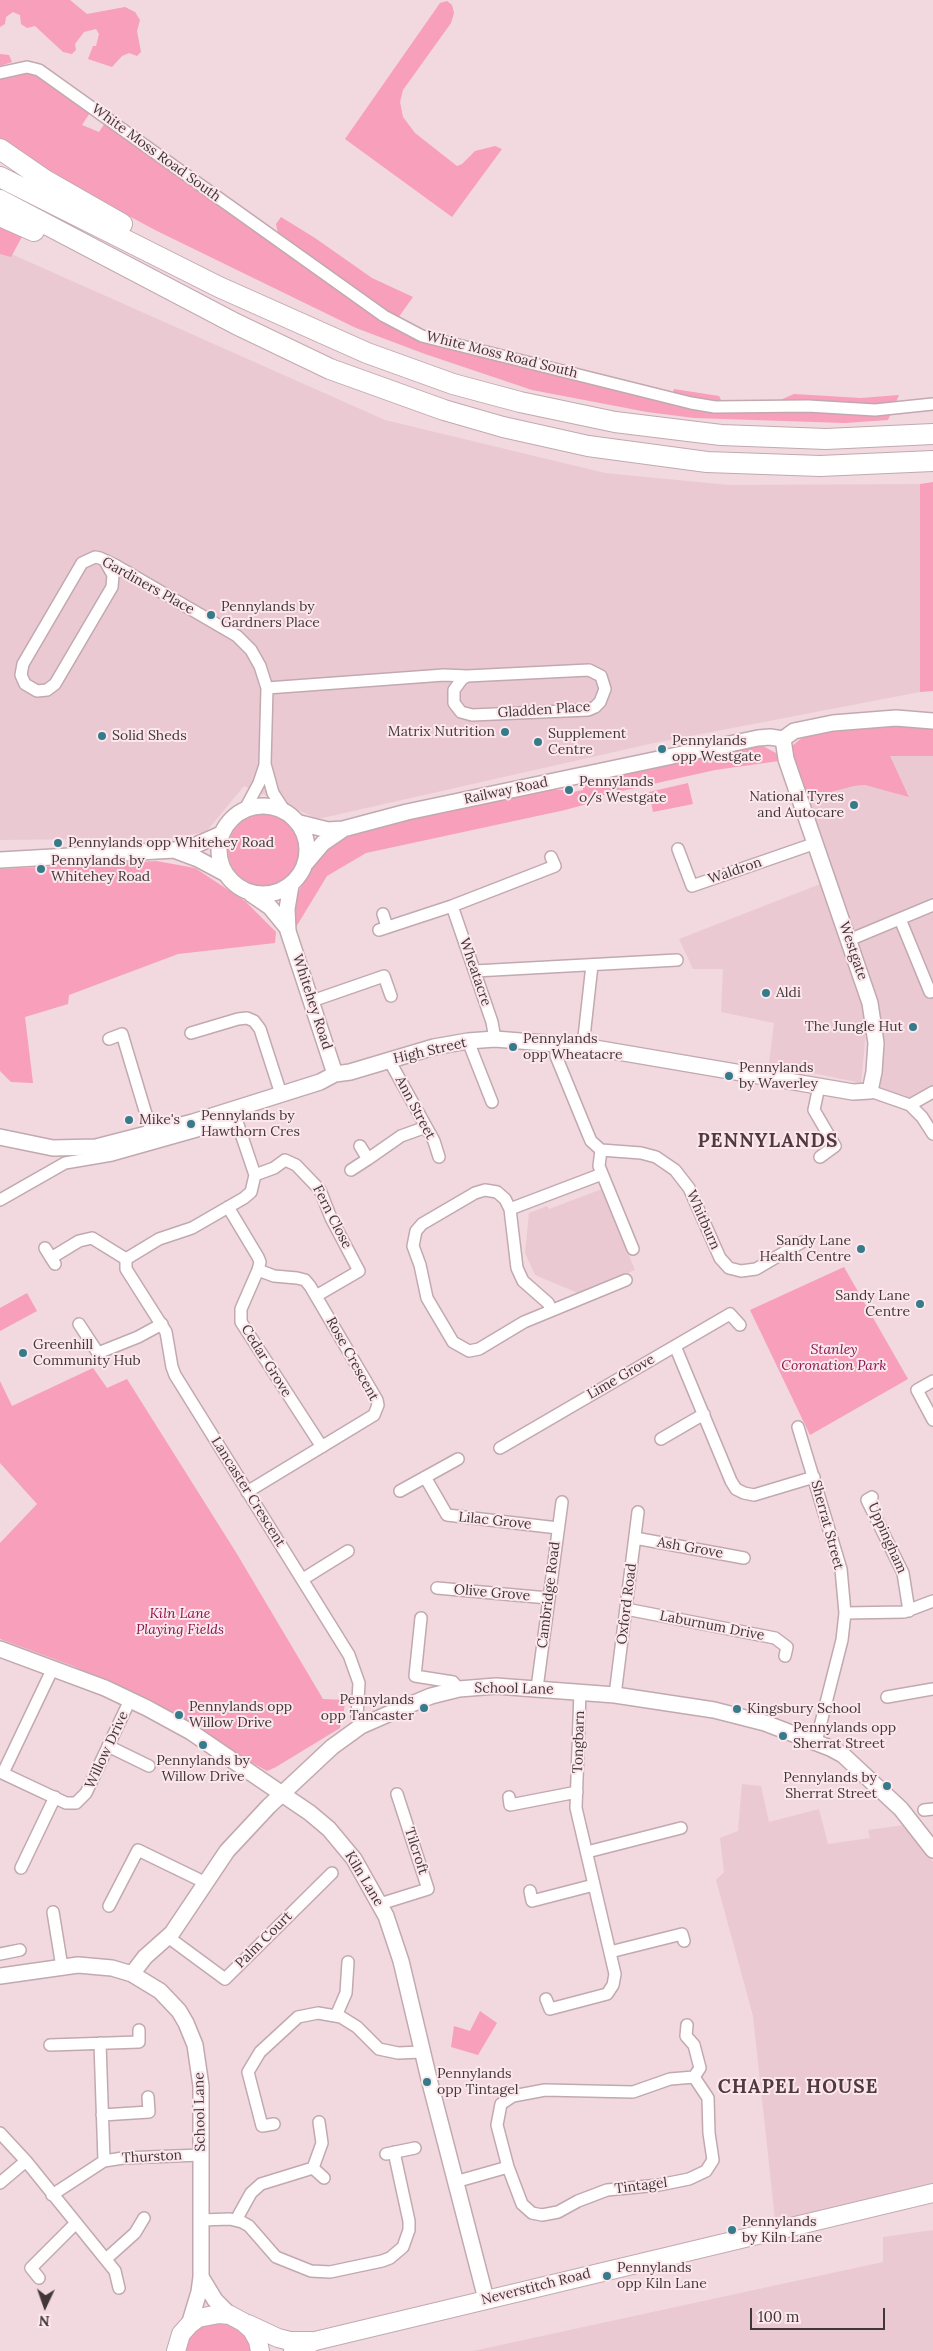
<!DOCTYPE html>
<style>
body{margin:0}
#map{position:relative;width:933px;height:2351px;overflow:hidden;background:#f2d8df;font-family:Lora,serif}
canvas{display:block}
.north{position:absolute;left:20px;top:2281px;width:50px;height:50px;-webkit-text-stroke:4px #fce7ed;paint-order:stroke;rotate:183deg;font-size:14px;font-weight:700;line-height:20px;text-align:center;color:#41373a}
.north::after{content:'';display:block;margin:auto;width:18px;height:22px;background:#41373a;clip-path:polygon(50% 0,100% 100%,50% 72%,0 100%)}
.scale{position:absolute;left:750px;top:2308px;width:135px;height:22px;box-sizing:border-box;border:2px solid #41373a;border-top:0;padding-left:6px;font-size:15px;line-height:18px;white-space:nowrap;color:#41373a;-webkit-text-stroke:4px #fce7ed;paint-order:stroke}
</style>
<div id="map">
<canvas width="933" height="2351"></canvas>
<div class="north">N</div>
<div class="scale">100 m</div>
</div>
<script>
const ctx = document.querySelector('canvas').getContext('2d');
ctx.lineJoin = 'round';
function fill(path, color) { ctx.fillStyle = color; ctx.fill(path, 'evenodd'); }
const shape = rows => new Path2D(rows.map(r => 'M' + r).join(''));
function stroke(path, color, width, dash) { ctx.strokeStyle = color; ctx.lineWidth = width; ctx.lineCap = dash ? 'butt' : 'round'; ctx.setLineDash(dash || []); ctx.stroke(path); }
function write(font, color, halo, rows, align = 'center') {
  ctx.font = font + ' Lora,serif'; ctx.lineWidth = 4; ctx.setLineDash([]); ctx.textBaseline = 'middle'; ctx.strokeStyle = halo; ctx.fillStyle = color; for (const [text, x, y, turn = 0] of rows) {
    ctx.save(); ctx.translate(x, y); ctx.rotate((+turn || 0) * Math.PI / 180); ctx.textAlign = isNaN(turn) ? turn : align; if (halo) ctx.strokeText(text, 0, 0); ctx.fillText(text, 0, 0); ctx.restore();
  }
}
fill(shape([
 [0,249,385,420,605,473,729,485,920,484,920,692,654,743,318,819,244,786,206,832,172,838,0,840],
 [897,755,933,756,933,1090,903,1101,870,1091,876,1043,801,800,854,786,865,785,909,796,889,756],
 [823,883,867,1022,861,1083,769,1064,774,1023,721,1012,723,969,693,969,679,939],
 [602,1189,635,1270,578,1293,535,1275,525,1253,529,1213,547,1206,549,1209],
 [742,1784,761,1786,769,1822,819,1809,828,1844,870,1838,868,1830,905,1825,933,1862,933,2193,776,2229,753,2016,716,1880,724,1872,720,1838,738,1831],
 [933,2230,933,2351,473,2351,883,2262,883,2237]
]), '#ebc9d3');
fill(shape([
 [0,0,70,0,87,14,125,7,135,12,140,20,137,31,141,52,137,56,129,53,122,56,112,67,88,59,93,46,96,46,99,34,96,29,84,32,75,44,76,50,72,54,63,52,35,26,27,28,21,24,20,15,13,12,6,17,5,24,0,27],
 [447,1,452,5,454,13,451,23,403,90,400,102,403,117,415,133,457,166,462,164,475,151,495,146,502,149,452,217,345,139,440,3],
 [0,54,9,55,12,62,0,66],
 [18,72,37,73,91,111,82,125,99,132,105,123,405,328,672,396,674,389,719,396,725,408,769,409,778,401,794,394,861,398,899,395,888,420,845,423,694,418,647,412,532,390,425,354,356,328,157,231,84,192,0,141,0,76],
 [281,217,315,238,372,278,413,297,398,318,278,233,276,224],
 [0,225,23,235,11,257,0,254],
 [933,482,933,691,920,692,920,484],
 [877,724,933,729,933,756,890,756,909,797,865,785,854,786,801,800,786,759,792,746,803,737],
 [759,744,776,753,779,761,715,770,586,799,587,804,565,810,366,853,327,876,293,932,295,897,323,851,335,841,376,827,541,789,565,790,568,793,583,790,583,786,611,775],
 [688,783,693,804,653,812,649,792],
 '228 850a36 36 0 1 1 72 0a36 36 0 1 1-72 0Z',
 [156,861,195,868,245,901,276,932,275,943,178,954,69,995,68,1004,25,1017,33,1083,11,1082,0,1071,0,869],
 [844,1267,908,1379,810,1435,750,1310],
 [27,1293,37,1311,0,1331,0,1308],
 [93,1368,107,1388,127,1379,237,1554,323,1699,346,1700,340,1728,276,1767,267,1771,240,1756,192,1724,151,1702,73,1666,0,1639,0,1543,37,1504,0,1463,0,1381,12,1406],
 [480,2011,497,2023,478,2055,451,2047,454,2026,470,2031],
 [222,2320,242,2329,254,2351,180,2351,194,2327]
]), '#f79fbb');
const street = shape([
 [0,73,27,67,39,70,384,316,422,336,691,403,715,407,808,406,875,410,933,404],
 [105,561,113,575,112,587,55,684,47,690,37,691,25,684,21,675,23,664,82,563,95,557,100,558,115,565,237,636,251,650,260,666,267,688,265,764,273,793,284,810],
 [589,670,601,676,605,689,600,702,595,707,588,710,472,715,461,712,454,703,454,690,462,679,467,676,589,670],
 [267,688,444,675,467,676],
 [245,809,259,783,265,765],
 [678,849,692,886,816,843],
 [452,906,492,1022,495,1039],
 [383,914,387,927],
 [900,919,930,992,933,991],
 [379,930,452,906,555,866,551,857],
 [849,940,933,905],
 [475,971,677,960],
 [312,1001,384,976,391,996],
 [191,1033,238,1019,247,1018,254,1021,260,1029,281,1094],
 [109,1039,122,1034,152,1134],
 [468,1041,492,1102],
 [556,1044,556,1056,588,1134,591,1141,601,1150,599,1166,633,1249],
 [583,1046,592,965],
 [389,1060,434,1141,439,1157],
 [819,1086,814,1110,835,1146,820,1157],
 [870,1091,910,1105,922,1117,933,1134],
 [910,1105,933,1092],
 [360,1146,368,1159,401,1136,426,1127],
 [601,1150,641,1153,656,1157,675,1170,689,1188,720,1258,729,1268,741,1271,756,1269,802,1242],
 [351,1170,368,1159],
 [255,1175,274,1168,285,1160,296,1165,320,1190,331,1218,359,1271,316,1296],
 [0,1200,65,1163,112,1155,236,1120],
 [228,1207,258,1257,260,1262,258,1270,274,1276,297,1278,305,1280,310,1286,377,1400,378,1405,374,1415,247,1492],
 [510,1209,602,1174],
 [45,1248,55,1264],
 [51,1258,79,1241,92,1238,126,1259,159,1239,192,1228,244,1198,251,1192,255,1175,233,1110],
 [126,1259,126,1269,166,1332,172,1367,175,1375,349,1655,359,1683,357,1717,361,1726],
 [258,1270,241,1309,241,1322,322,1447],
 [551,1309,548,1303,523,1281,517,1268,510,1209,505,1199,497,1192,485,1190,475,1193,422,1224,416,1231,413,1246,420,1265,427,1298,453,1342,469,1351,479,1349,524,1322,626,1280],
 [79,1324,98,1353,138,1337,162,1324],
 [675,1346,731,1481,736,1489,744,1493,754,1495,814,1477],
 [933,1381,917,1390,933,1420],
 [798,1427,841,1569,845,1613,842,1640,816,1742],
 [661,1439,704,1414],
 [500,1448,730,1314,740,1325],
 [425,1477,447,1515,558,1528],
 [400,1491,458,1459],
 [872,1497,867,1500,903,1573,909,1611],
 [635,1538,744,1558],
 [303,1579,348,1551],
 [437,1588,548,1598],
 [626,1609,775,1638,787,1647,785,1656],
 [845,1613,904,1612,933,1601],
 [421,1618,415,1676,453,1682,459,1689],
 [537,1688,562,1502],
 [615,1695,638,1512],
 [887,1697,933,1689],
 [108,1746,149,1766],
 [0,1772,66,1803,76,1803,86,1793,130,1700],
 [3,1773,53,1668],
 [509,1797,510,1805,577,1792],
 [924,1810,933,1809],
 [587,1852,681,1828],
 [21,1868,55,1797],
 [530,1891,532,1901,594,1885],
 [380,1904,428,1889,397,1794],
 [109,1906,138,1850,206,1883],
 [53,1912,62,1967],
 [168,1937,225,1979,332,1873],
 [610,1952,682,1934,684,1941],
 [0,1954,20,1950],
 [546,1999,550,2009,607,1994,613,1985,615,1974,576,1808,580,1691],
 [336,2016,346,1993,348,1962],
 [687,2025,686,2036,694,2045,700,2068,694,2077],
 [100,2043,104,2161],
 [50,2045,139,2042,139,2030],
 [102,2115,149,2112,148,2097],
 [319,2122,322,2143,313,2168,324,2178],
 [274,2124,262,2126,248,2072,260,2052,298,2017,318,2013,341,2017,357,2027,379,2049,398,2053,422,2052],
 [0,2133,26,2161,115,2271,119,2288],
 [386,2154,415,2148],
 [455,2182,508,2167,522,2204,532,2213,542,2215,558,2212,578,2201,607,2190,659,2185,689,2179,706,2171,713,2160,709,2133,708,2098,694,2077,670,2079,633,2092,545,2090,513,2096,501,2104,497,2125,508,2167],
 [0,2183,26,2161],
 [52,2195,104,2161,123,2158,201,2155],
 [201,2220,230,2219,242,2222,249,2226,276,2257,311,2271,330,2272,382,2261,390,2258,403,2247,409,2230,409,2221,394,2152],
 [236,2220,251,2193,261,2184,313,2168],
 [106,2259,135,2233,144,2218],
 [39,2278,31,2268,75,2224]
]);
const secondary = shape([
 '219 850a44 44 0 1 1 88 0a44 44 0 1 1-88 0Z',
 [300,823,328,830,343,829,407,812,758,738,770,737,783,739,794,731,833,723,896,718,933,721],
 [174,850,198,859,226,874],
 [0,860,174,850,196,845,221,834],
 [306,863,323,843,342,830],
 [291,885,287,909,288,931,335,1074],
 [251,894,270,907,288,929],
 [0,1137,53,1148,96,1147,193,1122,320,1082,335,1074,350,1072,434,1047,468,1041,495,1039,583,1046,853,1092,870,1091,874,1072,876,1043,870,1003,786,759,783,739],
 [0,1649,105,1688,147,1708,191,1732,310,1813,329,1829,354,1859,386,1916,401,1961,429,2079,486,2299],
 [132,1974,145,1957,172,1933,227,1851,269,1806,332,1747,361,1726,402,1708,431,1696,459,1689,496,1686,615,1695,714,1710,765,1723,830,1748,843,1755,901,1809,933,1850],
 [0,1976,78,1965,112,1968,132,1974,160,1991,179,2011,186,2023,195,2045,201,2086,201,2277,199,2292,189,2325],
 [201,2277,215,2300,230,2315]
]);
const primary = shape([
 [248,2324,278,2338,290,2341,311,2341],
 [176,2351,181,2334,189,2325,198,2318,219,2314,230,2315,243,2322,252,2330,258,2341,260,2351],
 [293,2351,315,2341,933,2193]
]);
const highway = shape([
 [0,149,45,180,122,224],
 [0,177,219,287,367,353,453,384,520,402,615,422,721,435,826,439,933,434],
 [0,200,236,324,330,369,444,410,503,427,588,446,707,462,820,466,933,461],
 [0,216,34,231]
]);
stroke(street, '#c2a9b0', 14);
stroke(secondary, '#c2a9b0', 18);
stroke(primary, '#c2a9b0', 20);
stroke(highway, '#c2a9b0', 22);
stroke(street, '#fff', 11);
stroke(secondary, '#fff', 15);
stroke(primary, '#fff', 18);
stroke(highway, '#fff', 20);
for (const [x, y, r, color] of [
 [211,615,5,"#367b89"],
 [505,732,5,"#367b89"],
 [102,736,5,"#367b89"],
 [538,742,5,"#367b89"],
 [662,749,5,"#367b89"],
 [569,790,5,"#367b89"],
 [854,805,5,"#367b89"],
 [58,843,5,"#367b89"],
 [41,869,5,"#367b89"],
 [766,993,5,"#367b89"],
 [913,1027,5,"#367b89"],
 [513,1047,5,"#367b89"],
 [729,1076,5,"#367b89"],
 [129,1120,5,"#367b89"],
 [191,1124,5,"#367b89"],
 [861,1249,5,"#367b89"],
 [920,1304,5,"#367b89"],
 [23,1353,5,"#367b89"],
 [424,1708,5,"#367b89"],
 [737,1709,5,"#367b89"],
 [179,1715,5,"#367b89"],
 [783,1736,5,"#367b89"],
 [203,1745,5,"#367b89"],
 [887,1786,5,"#367b89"],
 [427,2082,5,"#367b89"],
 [732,2230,5,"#367b89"],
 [607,2276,5,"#367b89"]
]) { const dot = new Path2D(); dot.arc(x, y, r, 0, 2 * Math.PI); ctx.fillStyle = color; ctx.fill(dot); stroke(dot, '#fce7ed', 2); }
write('14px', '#41373a', '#fce7ed', [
 ["White Moss Road South",156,153,36],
 ["White Moss Road South",502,355,14],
 ["Gardiners Place",148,586,29],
 ["Gladden Place",544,710,-4],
 ["Railway Road",506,791,-12],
 ["Waldron",735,871,-19],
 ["Westgate",853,951,71],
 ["Wheatacre",475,972,71],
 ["Whitehey Road",312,1002,72],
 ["High Street",430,1051,-13],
 ["Ann Street",415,1108,62],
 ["Fern Close",332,1217,63],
 ["Whitburn",703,1220,66],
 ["Rose Crescent",352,1359,61],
 ["Cedar Grove",266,1361,58],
 ["Lime Grove",621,1377,-30],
 ["Lancaster Crescent",248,1492,58],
 ["Lilac Grove",495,1521,6],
 ["Sherrat Street",827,1525,75],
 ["Uppingham",887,1538,66],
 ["Ash Grove",690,1548,10],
 ["Olive Grove",492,1593,5],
 ["Cambridge Road",549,1595,-83],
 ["Oxford Road",627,1604,-83],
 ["Laburnum Drive",712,1626,11],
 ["School Lane",514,1689,1],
 ["Tongbarn",579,1742,-88],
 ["Willow Drive",107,1750,-65],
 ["Tilcroft",416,1851,72],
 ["Kiln Lane",364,1879,59],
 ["Palm Court",264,1940,-45],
 ["School Lane",200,2112,-91],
 ["Thurston",152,2157,-3],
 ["Tintagel",641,2186,-7],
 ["Neverstitch Road",536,2287,-14]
]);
write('14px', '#41373a', '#fce7ed', [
 ["Pennylands by",221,607],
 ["Gardners Place",221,623],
 ["Matrix Nutrition",495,732,"right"],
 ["Supplement",548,734],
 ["Centre",548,750],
 ["Solid Sheds",112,736],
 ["Pennylands",672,741],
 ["opp Westgate",672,757],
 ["Pennylands",579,782],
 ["o/s Westgate",579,798],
 ["National Tyres",844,797,"right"],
 ["and Autocare",844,813,"right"],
 ["Pennylands opp Whitehey Road",68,843],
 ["Pennylands by",51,861],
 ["Whitehey Road",51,877],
 ["Aldi",776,993],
 ["The Jungle Hut",903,1027,"right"],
 ["Pennylands",523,1039],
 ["opp Wheatacre",523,1055],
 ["Pennylands",739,1068],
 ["by Waverley",739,1084],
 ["Pennylands by",201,1116],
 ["Hawthorn Cres",201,1132],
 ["Mike's",139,1120],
 ["Sandy Lane",851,1241,"right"],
 ["Health Centre",851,1257,"right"],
 ["Sandy Lane",910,1296,"right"],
 ["Centre",910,1312,"right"],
 ["Greenhill",33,1345],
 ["Community Hub",33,1361],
 ["Pennylands",414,1700,"right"],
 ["opp Tancaster",414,1716,"right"],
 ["Pennylands opp",189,1707],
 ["Willow Drive",189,1723],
 ["Kingsbury School",747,1709],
 ["Pennylands opp",793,1728],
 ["Sherrat Street",793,1744],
 ["Pennylands by",203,1761,"center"],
 ["Willow Drive",203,1777,"center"],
 ["Pennylands by",877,1778,"right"],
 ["Sherrat Street",877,1794,"right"],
 ["Pennylands",437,2074],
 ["opp Tintagel",437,2090],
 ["Pennylands",742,2222],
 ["by Kiln Lane",742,2238],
 ["Pennylands",617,2268],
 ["opp Kiln Lane",617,2284]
], 'left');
write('italic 14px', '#8a144b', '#fce7ed', [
 ["Stanley",834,1350],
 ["Coronation Park",834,1366],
 ["Kiln Lane",180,1614],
 ["Playing Fields",180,1630]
]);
ctx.letterSpacing = '1px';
write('bold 19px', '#4f3a40', '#fce7ed', [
 ["PENNYLANDS",768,1142],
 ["CHAPEL HOUSE",798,2088]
]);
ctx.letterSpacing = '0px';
</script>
